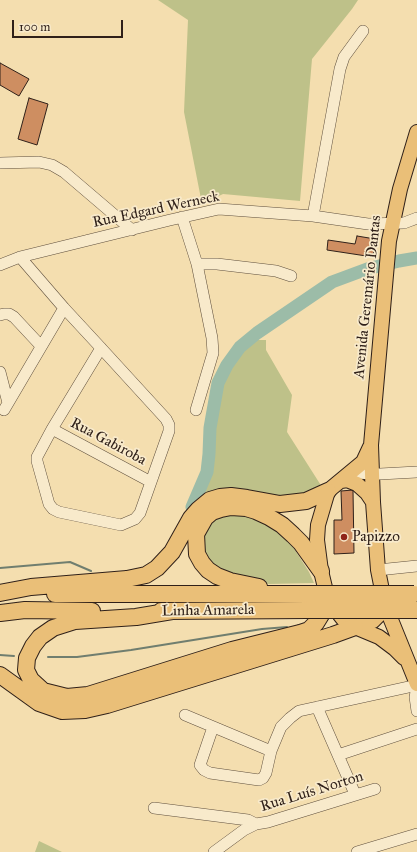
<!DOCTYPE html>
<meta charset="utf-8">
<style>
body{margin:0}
#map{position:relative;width:417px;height:852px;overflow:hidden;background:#f4deaf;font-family:"IM FELL Great Primer",serif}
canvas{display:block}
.scale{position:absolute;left:12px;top:20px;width:111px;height:18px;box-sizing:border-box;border:2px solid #2f2019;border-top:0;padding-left:5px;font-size:12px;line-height:14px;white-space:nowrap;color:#2f2019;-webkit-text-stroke:3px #f8eacb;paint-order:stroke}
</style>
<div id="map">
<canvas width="417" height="852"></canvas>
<div class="scale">100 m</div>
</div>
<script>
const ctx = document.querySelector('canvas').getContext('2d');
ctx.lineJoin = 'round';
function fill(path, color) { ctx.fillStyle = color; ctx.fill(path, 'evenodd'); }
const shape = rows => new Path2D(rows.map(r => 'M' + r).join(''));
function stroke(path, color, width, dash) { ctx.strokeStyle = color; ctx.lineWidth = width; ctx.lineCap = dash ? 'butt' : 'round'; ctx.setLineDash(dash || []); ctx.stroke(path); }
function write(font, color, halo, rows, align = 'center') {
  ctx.font = font + ' "IM FELL Great Primer",serif'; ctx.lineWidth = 3.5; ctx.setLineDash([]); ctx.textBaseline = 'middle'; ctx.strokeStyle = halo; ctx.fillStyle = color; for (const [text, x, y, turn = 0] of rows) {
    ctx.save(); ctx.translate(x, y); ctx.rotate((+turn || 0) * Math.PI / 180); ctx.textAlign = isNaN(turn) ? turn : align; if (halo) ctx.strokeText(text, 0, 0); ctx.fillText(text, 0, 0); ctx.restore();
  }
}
fill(shape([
 [158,0,358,0,352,9,312,59,300,201,223,194,202,204,184,112,188,20],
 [247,340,266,340,266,350,292,395,287,432,322,487,298,498,198,501,220,377],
 [237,515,253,517,275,528,288,539,309,572,314,583,269,584,231,577,208,564,201,542,210,522,219,516],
 [39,841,62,852,35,852]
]), '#bec189');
stroke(shape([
 [0,568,70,562,91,571],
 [0,655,14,656],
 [48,657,77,657,131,650,262,629,287,627]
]), '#707e6f', 2);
stroke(shape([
 [192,507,207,472,209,454,210,428,218,383,227,365,240,347,257,333,332,282,367,269,399,261,417,258]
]), '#9cbca8', 13);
const building = shape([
 [0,63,29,79,19,96,0,85,0,63],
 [29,98,48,104,37,145,18,139,29,98],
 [357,236,375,239,373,257,327,250,328,240,355,244,357,236],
 [353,490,354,553,334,554,334,520,342,520,341,491,353,490]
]);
fill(building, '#ce8e61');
stroke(building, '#2f2019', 1);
const minor = shape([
 [0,163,39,162,52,165,64,172,132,230],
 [313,216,340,69,344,57,363,31],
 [182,217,197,264,212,338,213,353,196,410],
 [20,257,64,308,101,348,166,419,169,425,169,431,140,513,135,519,121,525,59,512,53,509,49,504,37,461,37,457,52,429,101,348],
 [197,264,217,264,276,271,291,276],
 [0,265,20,257,170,220,219,209,313,216,368,224,404,223,417,218],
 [0,315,4,314,9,314,14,317,41,346],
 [0,372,8,403],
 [4,410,64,308],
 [52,429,151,482],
 [351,473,380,474,417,472],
 [378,570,417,566],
 [417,687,415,697,417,711],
 [317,707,355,794],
 [185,715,271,751],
 [213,727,200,765,204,770,210,773,259,780,263,778,266,773,271,751,281,727,290,718,299,711,417,685],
 [338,755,417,729],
 [154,808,248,820,256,824],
 [214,852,244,830,256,824,268,822,375,789],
 [357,852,417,834]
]);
const major = shape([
 [417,132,400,189,389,241,371,445,373,502,378,570,385,605,417,684],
 [370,447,363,462,328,491,318,525,317,540,321,571,328,600,343,619,355,627,379,637,395,649,404,658],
 [341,481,347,480,357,484,367,493,373,502],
 [355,627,373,621,378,616,385,605]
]);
const highway = shape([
 [259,587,230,581,217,576,208,570,202,563,197,554,196,534,205,518,212,512,221,509,231,507,246,508,256,511,269,517,282,525,293,535,301,543,321,571],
 [0,593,31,587,127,579,146,575,157,568,172,552,191,518,198,510,210,500,220,497,231,496,247,498,280,504,306,501,328,491],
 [55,594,307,594],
 [161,611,307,610],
 [172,611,136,617,75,621,53,628,40,637,33,646,27,658,26,670,31,680,43,691,67,697,88,695,232,650,300,633,309,630,316,623,324,610,328,600],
 [0,613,25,610,92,611],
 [0,675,39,703,62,711,85,710,107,705,333,635,355,627]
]);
stroke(minor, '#60503e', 12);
stroke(major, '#2f2019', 16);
stroke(highway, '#2f2019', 18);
stroke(minor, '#f8eacb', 11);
stroke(major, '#eabf78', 14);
stroke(highway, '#eabf78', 16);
const highwayBridge = shape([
 [307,594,414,594],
 [307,610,417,610]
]);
stroke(highwayBridge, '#2f2019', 18, []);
stroke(highwayBridge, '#eabf78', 16);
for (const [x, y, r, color] of [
 [344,537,4,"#8f2418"]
]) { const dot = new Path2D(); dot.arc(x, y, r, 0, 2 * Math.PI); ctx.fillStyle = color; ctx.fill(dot); stroke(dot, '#f8eacb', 1.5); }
write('15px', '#2f2019', '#f8eacb', [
 ["Rua Edgard Werneck",156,210,-12],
 ["Avenida Geremário Dantas",368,297,-84],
 ["Rua Gabiroba",108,442,28],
 ["Linha Amarela",208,611,-1],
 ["Rua Luís Norton",312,792,-17]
]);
write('15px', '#2f2019', '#f8eacb', [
 ["Papizzo",352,537]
], 'left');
</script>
